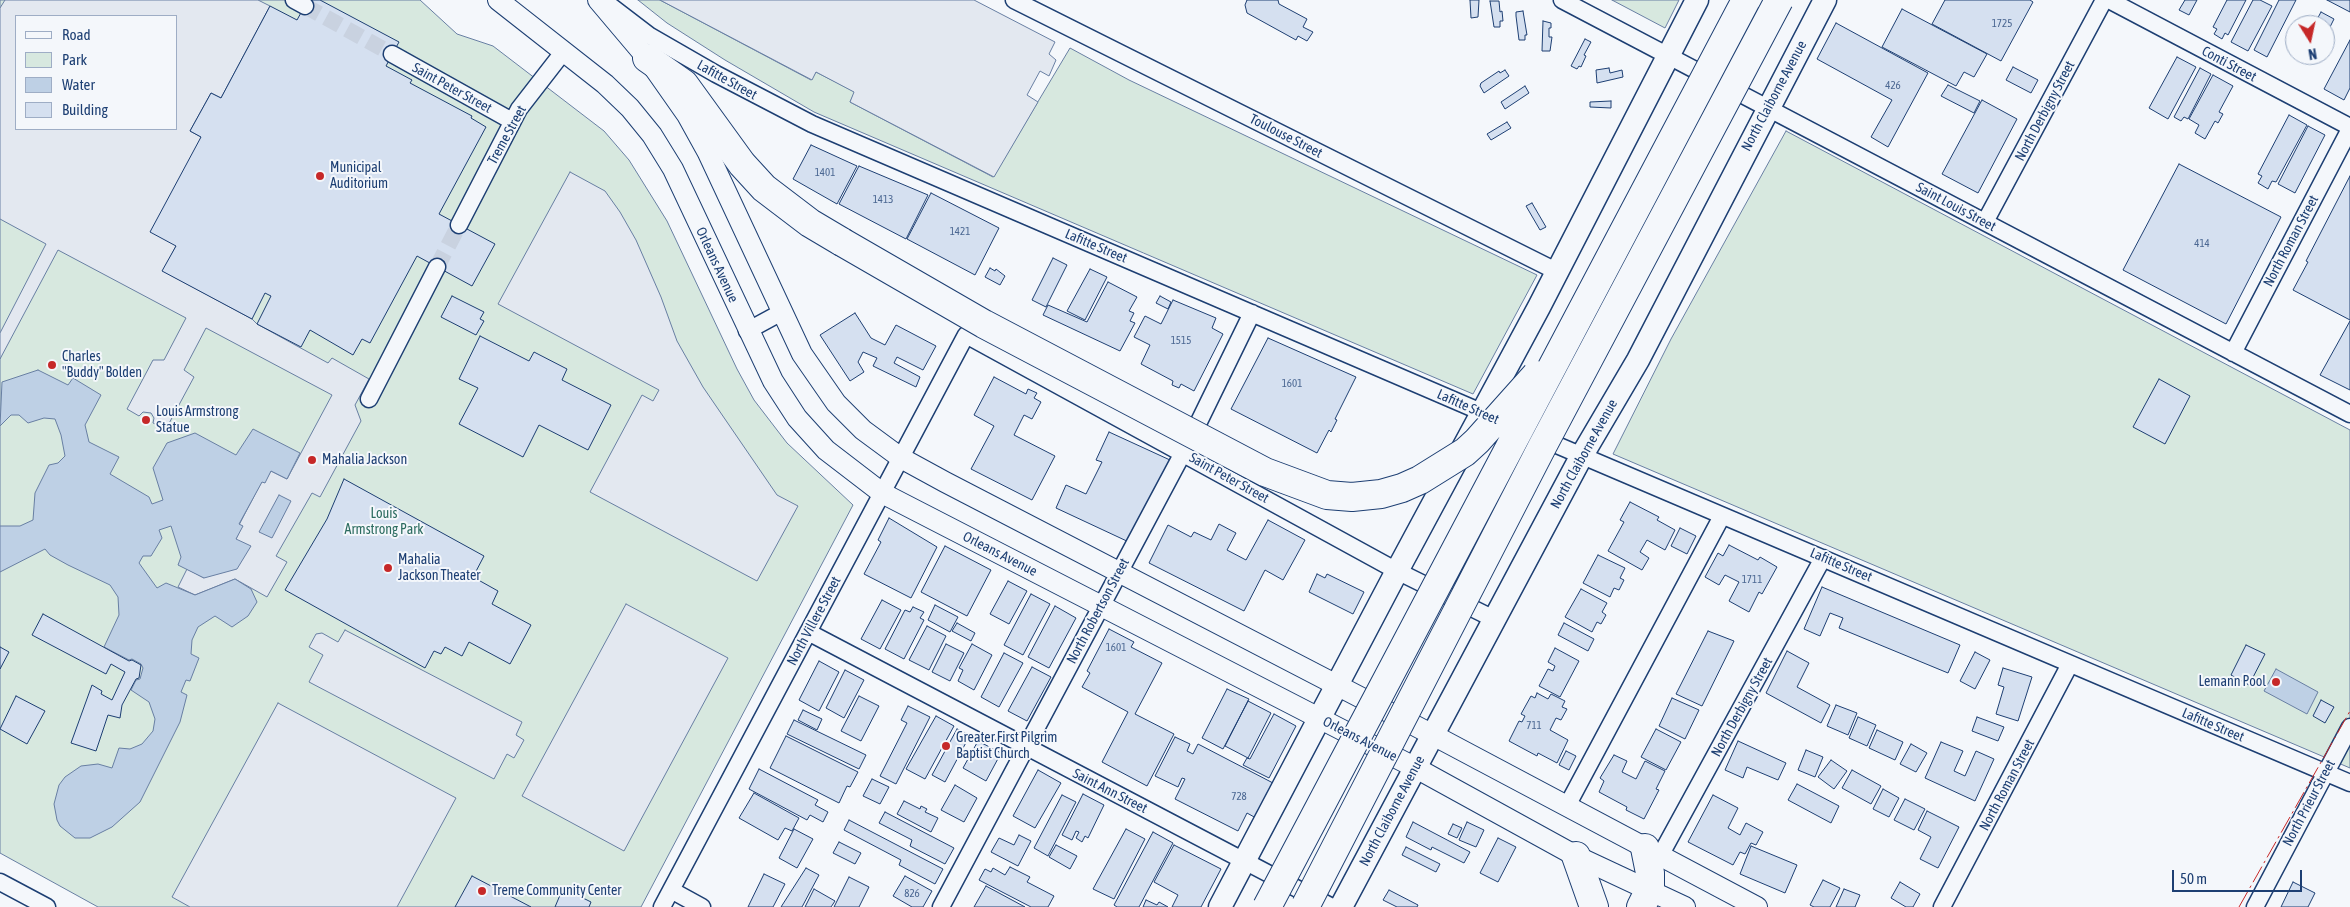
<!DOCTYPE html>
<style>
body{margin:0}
#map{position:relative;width:2350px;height:907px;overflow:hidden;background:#f4f7fb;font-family:"Asap Condensed",sans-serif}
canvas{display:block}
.legend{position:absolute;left:15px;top:15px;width:162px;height:115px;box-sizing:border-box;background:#f4f7fb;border:1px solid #9eadc5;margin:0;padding:6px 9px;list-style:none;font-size:15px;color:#1d3f73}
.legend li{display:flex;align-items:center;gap:10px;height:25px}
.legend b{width:25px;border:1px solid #9eadc5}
.north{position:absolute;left:2285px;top:15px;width:50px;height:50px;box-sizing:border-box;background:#f4f7fb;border:1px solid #9eadc5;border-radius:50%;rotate:170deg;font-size:14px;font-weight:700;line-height:20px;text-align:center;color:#1d3f73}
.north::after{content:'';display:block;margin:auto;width:18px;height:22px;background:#c62828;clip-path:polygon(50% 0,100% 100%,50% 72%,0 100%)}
.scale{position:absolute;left:2172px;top:870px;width:130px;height:22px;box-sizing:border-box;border:2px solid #1d3f73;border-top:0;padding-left:6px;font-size:15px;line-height:18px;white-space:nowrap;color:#1d3f73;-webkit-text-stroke:4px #f4f7fb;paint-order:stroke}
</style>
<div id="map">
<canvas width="2350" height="907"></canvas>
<ul class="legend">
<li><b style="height:6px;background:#f4f7fb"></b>Road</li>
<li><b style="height:14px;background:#d7e8df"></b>Park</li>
<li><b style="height:14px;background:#bed0e5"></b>Water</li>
<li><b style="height:14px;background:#d5e0f0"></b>Building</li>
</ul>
<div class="north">N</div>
<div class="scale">50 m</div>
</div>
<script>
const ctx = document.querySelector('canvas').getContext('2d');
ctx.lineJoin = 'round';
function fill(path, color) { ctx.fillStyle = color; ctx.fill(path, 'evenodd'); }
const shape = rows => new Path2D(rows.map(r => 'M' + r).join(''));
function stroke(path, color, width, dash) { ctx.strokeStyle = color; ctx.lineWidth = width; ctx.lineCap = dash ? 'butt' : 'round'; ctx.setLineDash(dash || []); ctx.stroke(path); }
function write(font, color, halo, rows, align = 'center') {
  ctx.font = font + ' "Asap Condensed",sans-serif'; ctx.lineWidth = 4; ctx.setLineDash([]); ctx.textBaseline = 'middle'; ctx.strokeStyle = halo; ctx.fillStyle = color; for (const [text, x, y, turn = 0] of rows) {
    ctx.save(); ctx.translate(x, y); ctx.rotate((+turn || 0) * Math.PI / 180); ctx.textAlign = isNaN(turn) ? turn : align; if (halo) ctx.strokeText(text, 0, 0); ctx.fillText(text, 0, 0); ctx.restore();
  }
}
const green = shape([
 [0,0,420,0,457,34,493,46,604,131,629,160,667,221,737,369,754,400,787,443,853,505,641,907,98,907,0,853,0,0],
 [16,16,176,16,176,129,16,129,16,16],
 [638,0,660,0,811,80,816,72,855,92,850,102,993,177,1070,48,1129,80,1537,275,1473,394,814,112,725,60,667,23,638,0],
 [1612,0,1679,0,1665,28,1612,0],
 [1786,131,2350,430,2350,768,1613,454,1671,339,1786,131]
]);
fill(green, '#d7e8df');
stroke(green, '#687fa3', 1);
const parking = shape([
 [5,0,258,0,270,6,221,98,211,93,190,131,201,137,176,246,163,271,252,319,257,324,328,363,332,358,369,379,355,405,361,421,320,497,312,493,276,556,287,562,267,597,235,579,195,595,178,587,187,569,204,578,236,539,242,526,239,525,262,481,264,483,271,471,287,479,332,395,206,328,184,370,194,377,166,429,153,423,154,418,151,413,143,412,139,416,127,409,153,360,164,360,186,318,58,250,0,359,0,333,46,244,0,219,0,8,5,0],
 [16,16,176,16,176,129,16,129,16,16],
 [660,0,974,0,1055,42,1049,54,1056,60,1049,76,1040,71,1027,95,1038,102,994,177,850,102,854,92,816,72,812,80,660,0],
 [570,172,605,191,620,212,636,240,661,297,677,341,703,387,777,495,798,506,757,581,590,492,642,395,653,401,659,390,498,304,570,172],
 [626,604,728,658,624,851,522,796,626,604],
 [345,630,522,722,516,735,524,740,514,758,507,754,494,779,309,682,323,655,309,647,316,634,322,633,338,642,345,630],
 [278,703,456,798,397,907,190,907,172,897,278,703]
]);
fill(parking, '#e3e8f0');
stroke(parking, '#687fa3', 1);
const water = shape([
 [38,370,68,385,73,378,101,395,85,425,89,442,119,457,110,474,149,497,152,504,163,500,153,468,167,443,195,433,236,455,253,429,300,453,287,479,271,471,265,483,262,482,239,524,243,526,236,539,251,546,237,569,204,578,178,565,181,557,171,526,159,530,162,538,151,556,143,556,139,563,157,588,166,583,195,595,235,579,251,589,257,602,248,616,232,627,215,616,198,627,192,640,191,654,199,658,190,681,186,680,181,692,187,695,180,722,140,802,112,827,90,838,75,838,60,826,57,820,54,804,59,785,65,777,81,766,98,764,112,768,119,748,130,749,142,744,153,731,155,719,149,702,131,690,136,680,140,679,143,668,141,664,132,659,129,660,104,647,119,615,118,597,110,585,68,565,50,555,45,549,0,572,0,526,20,526,33,520,35,493,49,465,58,463,65,456,61,435,55,419,44,418,28,423,19,415,11,415,0,426,2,382,38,370],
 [279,495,291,501,272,538,259,532,279,495],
 [2276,669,2318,692,2307,714,2264,691,2276,669]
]);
fill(water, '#bed0e5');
stroke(water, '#687fa3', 1);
const building = shape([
 [308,0,320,0,399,42,386,66,412,80,410,83,472,116,471,118,486,127,439,214,495,244,472,286,417,256,370,343,362,339,353,355,310,330,301,347,257,324,271,296,265,293,252,319,162,271,176,246,150,232,201,137,190,131,211,93,221,98,270,6,297,20,308,0],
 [1247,0,1278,0,1279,4,1307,19,1303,27,1313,32,1307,41,1298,36,1296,40,1247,13,1245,5,1247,0],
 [1470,0,1479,0,1478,17,1471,18,1470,0],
 [1945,0,2030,0,2033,2,2001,61,1932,24,1945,0],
 [2185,0,2197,0,2189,15,2179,10,2185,0],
 [2227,0,2246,0,2228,35,2225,33,2222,39,2214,34,2217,29,2213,27,2227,0],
 [2253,0,2260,0,2272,6,2248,51,2231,42,2253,0],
 [2279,0,2296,0,2267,57,2254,50,2279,0],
 [2327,0,2350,0,2350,12,2327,0],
 [1490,1,1499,1,1500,12,1502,11,1503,21,1500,21,1500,27,1494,27,1490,1],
 [1902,9,1987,54,1974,77,1964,72,1956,86,1882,47,1902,9],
 [1523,11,1527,35,1525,35,1525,40,1519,40,1516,16,1516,12,1523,11],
 [2321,12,2334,19,2325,37,2325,25,2314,25,2321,12],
 [1543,21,1551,23,1551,28,1549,28,1549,37,1552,37,1550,51,1542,51,1543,21],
 [1836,23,1928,73,1888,147,1871,137,1892,100,1817,59,1836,23],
 [1585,39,1591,42,1584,55,1586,56,1581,67,1579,66,1577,69,1571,66,1585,39],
 [2350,40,2350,88,2344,100,2324,89,2350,40],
 [2177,57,2196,67,2168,119,2149,108,2177,57],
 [2013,67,2038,80,2031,93,2006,80,2013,67],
 [1609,68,1610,73,1622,70,1623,77,1597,83,1596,70,1609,68],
 [2200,68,2211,74,2188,119,2184,117,2181,121,2174,117,2200,68],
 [1505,70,1509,76,1484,93,1480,86,1481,83,1499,71,1500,73,1505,70],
 [2213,75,2233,86,2219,112,2223,114,2218,123,2215,121,2205,139,2195,133,2199,125,2189,119,2213,75],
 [1948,85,1980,101,1974,113,1941,96,1948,85],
 [1525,86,1529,93,1505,109,1501,102,1525,86],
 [1982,100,2017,119,1978,193,1942,174,1982,100],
 [1611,101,1611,108,1590,107,1590,102,1611,101],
 [2289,115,2307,125,2276,182,2272,181,2268,189,2258,183,2262,176,2258,174,2289,115],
 [1507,122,1511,128,1491,140,1487,134,1507,122],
 [2308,126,2325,135,2295,193,2278,184,2308,126],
 [811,145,857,166,837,204,793,179,811,145],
 [2179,164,2281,217,2226,324,2123,270,2179,164],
 [859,166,928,195,906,239,839,204,859,166],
 [2350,176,2350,320,2293,290,2308,262,2306,261,2350,176],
 [931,193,999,228,975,275,907,239,931,193],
 [1532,203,1546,227,1540,230,1526,206,1532,203],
 [1053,258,1067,265,1046,307,1032,300,1053,258],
 [990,268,995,271,996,269,1005,276,1000,285,985,277,990,268],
 [1090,269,1107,277,1085,320,1067,311,1090,269],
 [1108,282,1137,297,1129,311,1134,313,1130,321,1135,323,1120,351,1043,315,1048,305,1087,322,1108,282],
 [452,296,484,312,480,319,484,321,476,335,441,317,452,296],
 [1160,296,1171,302,1168,309,1156,303,1160,296],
 [1173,300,1216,318,1212,328,1223,334,1194,391,1181,384,1179,388,1172,385,1173,381,1141,364,1150,345,1134,337,1145,316,1161,324,1173,300],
 [855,313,871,338,885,345,896,325,936,346,923,370,897,357,894,363,920,377,916,387,873,366,877,358,863,352,858,362,864,372,850,381,820,335,855,313],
 [2350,321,2350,390,2320,375,2350,321],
 [480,336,529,361,534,352,567,369,562,380,611,405,588,450,539,425,523,457,459,424,478,388,459,379,480,336],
 [1268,338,1356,377,1335,419,1337,420,1331,432,1329,430,1317,453,1231,409,1268,338],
 [994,377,1026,394,1028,389,1037,393,1034,398,1041,402,1032,419,1024,415,1014,435,1055,456,1032,500,971,469,994,426,974,415,994,377],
 [2159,379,2190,396,2165,444,2133,427,2159,379],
 [1109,432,1170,460,1131,543,1056,508,1066,485,1086,494,1102,462,1096,460,1109,432],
 [344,479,484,556,473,577,498,591,492,604,531,625,510,664,469,642,462,656,445,647,441,654,434,651,425,668,285,590,327,519,344,479],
 [1630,502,1659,517,1657,520,1675,530,1665,550,1647,540,1640,552,1649,558,1642,570,1608,551,1624,522,1620,520,1630,502],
 [889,518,937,547,911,598,864,574,881,542,878,540,889,518],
 [1268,520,1305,540,1283,580,1265,570,1244,611,1149,563,1168,525,1191,537,1194,532,1211,540,1219,524,1236,533,1227,550,1246,560,1268,520],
 [1680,528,1696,536,1687,554,1671,546,1680,528],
 [1729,545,1758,560,1760,557,1777,567,1762,594,1759,592,1749,612,1729,601,1739,582,1725,575,1719,585,1705,577,1718,553,1723,556,1729,545],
 [945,546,991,570,967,616,921,592,945,546],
 [1598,555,1625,568,1620,578,1624,580,1619,590,1614,588,1610,597,1583,583,1598,555],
 [1317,574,1325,578,1327,574,1364,592,1353,614,1309,592,1317,574],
 [1008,581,1027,591,1009,624,990,614,1008,581],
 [1822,587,1960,645,1948,673,1839,628,1843,618,1830,613,1820,636,1804,629,1822,587],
 [1581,589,1607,603,1602,612,1606,615,1601,624,1597,622,1592,632,1565,617,1581,589],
 [1031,594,1050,604,1023,655,1004,645,1031,594],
 [882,600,901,610,880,649,861,639,882,600],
 [935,605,958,617,950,632,928,620,935,605],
 [1055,606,1076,618,1049,668,1028,657,1055,606],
 [913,607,924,612,920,618,924,620,904,659,885,649,905,610,910,612,913,607],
 [43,614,129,661,132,660,141,665,139,678,136,679,122,705,120,718,108,715,96,751,71,743,92,685,102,691,101,694,112,700,125,672,111,664,106,674,32,635,43,614],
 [957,623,975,633,971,641,952,631,957,623],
 [1564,623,1594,639,1588,651,1558,635,1564,623],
 [927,626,946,636,929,670,909,660,927,626],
 [1109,629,1134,642,1131,647,1162,663,1135,714,1174,734,1147,786,1102,762,1128,712,1082,687,1090,673,1087,671,1109,629],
 [1708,631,1734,641,1702,706,1676,694,1708,631],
 [946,644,964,653,950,681,932,672,946,644],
 [972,644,992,655,974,690,958,681,963,670,959,668,972,644],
 [2246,645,2265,654,2249,685,2231,675,2246,645],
 [0,647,9,652,0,669,0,647],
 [1555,648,1579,661,1560,697,1539,686,1548,669,1553,671,1555,666,1548,662,1555,648],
 [1787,651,1809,663,1797,687,1830,705,1821,723,1766,693,1787,651],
 [1975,652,1990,660,1975,689,1960,681,1975,652],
 [1004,653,1023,663,999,707,981,697,1004,653],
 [819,661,839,672,819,711,799,700,819,661],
 [1032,667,1051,677,1027,721,1008,711,1032,667],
 [2003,668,2032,677,2018,721,1996,714,2004,687,1998,685,2003,668],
 [845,670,864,680,844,718,826,708,845,670],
 [1227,689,1249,699,1223,749,1202,738,1227,689],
 [1537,693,1548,699,1551,694,1565,701,1562,707,1567,709,1561,720,1556,718,1550,730,1568,740,1557,763,1538,753,1537,756,1509,741,1519,721,1522,722,1525,716,1521,714,1531,696,1535,698,1537,693],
 [16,696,45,711,27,744,0,729,16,696],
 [859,696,879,706,861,741,841,731,859,696],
 [1672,698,1699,710,1685,739,1659,726,1672,698],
 [2321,700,2334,707,2325,723,2313,716,2321,700],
 [1248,701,1271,713,1248,758,1225,746,1248,701],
 [1836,705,1857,713,1848,735,1827,726,1836,705],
 [908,706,930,717,896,784,880,776,907,723,901,720,908,706],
 [803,710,822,719,817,730,798,720,803,710],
 [1274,714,1296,726,1269,778,1243,765,1247,758,1250,759,1274,714],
 [936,716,954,726,925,779,906,769,936,716],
 [1858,717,1876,725,1867,746,1849,738,1858,717],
 [1977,717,2004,727,1998,741,1972,731,1977,717],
 [794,720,866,755,859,769,787,734,794,720],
 [957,729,970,735,945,782,932,775,957,729],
 [1656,729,1681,742,1666,770,1641,757,1656,729],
 [1877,730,1903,742,1895,760,1869,748,1877,730],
 [786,736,858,772,850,787,847,786,839,803,770,768,786,736],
 [1175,737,1190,744,1187,751,1193,754,1198,744,1273,783,1256,818,1247,813,1238,831,1175,799,1185,779,1182,778,1178,787,1155,776,1175,737],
 [978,741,1001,753,986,781,963,768,978,741],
 [1738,741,1786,763,1778,780,1747,767,1743,778,1725,770,1738,741],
 [1941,742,1963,751,1954,771,1965,776,1976,751,1994,759,1975,801,1925,778,1941,742],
 [1911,744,1927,753,1916,772,1900,764,1911,744],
 [1806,750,1823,757,1815,777,1798,770,1806,750],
 [1566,751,1576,756,1569,770,1559,765,1566,751],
 [1614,755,1627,761,1622,772,1636,779,1645,761,1665,771,1656,789,1659,790,1644,819,1626,810,1627,807,1599,792,1604,781,1600,778,1614,755],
 [1831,760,1847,771,1834,789,1818,777,1831,760],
 [759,769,818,800,815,805,828,812,823,822,810,815,807,820,749,789,759,769],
 [1038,770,1061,783,1035,828,1013,816,1038,770],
 [1852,770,1881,786,1871,804,1842,788,1852,770],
 [872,779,889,787,880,804,863,796,872,779],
 [1797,784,1839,806,1831,823,1788,800,1797,784],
 [955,785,977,798,964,822,941,810,955,785],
 [1883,789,1899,798,1889,817,1873,809,1883,789],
 [754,793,799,818,792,831,785,828,778,840,739,818,754,793],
 [1083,794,1104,805,1088,838,1085,836,1082,842,1076,838,1079,832,1076,831,1072,840,1062,835,1083,794],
 [1062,795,1076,802,1048,856,1034,848,1062,795],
 [1713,795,1738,808,1728,828,1740,835,1746,823,1763,832,1756,845,1751,843,1745,854,1740,852,1733,865,1688,842,1713,795],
 [1905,799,1925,809,1914,830,1894,820,1905,799],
 [904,801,920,809,921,806,927,809,925,812,938,818,931,832,897,814,904,801],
 [1927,811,1959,827,1938,868,1920,859,1931,837,1918,830,1927,811],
 [885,812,954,848,945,864,910,846,912,840,879,823,885,812],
 [849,820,943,869,935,884,899,865,901,860,844,830,849,820],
 [1413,822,1470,852,1464,863,1432,847,1431,850,1406,837,1413,822],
 [1467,822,1484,830,1476,847,1459,840,1467,822],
 [1453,824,1462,828,1457,838,1448,834,1453,824],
 [794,829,813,839,797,868,779,858,794,829],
 [1126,829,1145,839,1114,899,1093,889,1126,829],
 [1153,832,1173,843,1139,907,1117,907,1114,905,1153,832],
 [1019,835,1031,841,1018,866,991,852,999,838,1014,845,1019,835],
 [1498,838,1516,847,1498,882,1480,873,1498,838],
 [839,842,861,853,855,864,833,853,839,842],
 [1056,845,1077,856,1070,869,1049,857,1056,845],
 [1174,845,1221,869,1201,907,1172,907,1178,895,1154,882,1174,845],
 [1751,846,1797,865,1785,893,1740,874,1751,846],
 [1406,847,1440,864,1436,872,1402,855,1406,847],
 [1010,867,1030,877,1027,882,1054,896,1048,907,1031,907,979,880,985,869,991,872,993,868,1005,875,1010,867],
 [806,868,819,875,802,907,781,907,806,868],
 [764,874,785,884,773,907,748,907,764,874],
 [472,876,531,907,455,907,472,876],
 [905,876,932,891,923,907,912,907,893,896,905,876],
 [849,877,869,887,859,907,834,907,849,877],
 [1823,880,1840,888,1830,907,1814,907,1810,905,1823,880],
 [1900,882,1920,894,1913,907,1906,907,1891,898,1900,882],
 [2293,882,2315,893,2308,907,2281,907,2293,882],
 [986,886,1025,907,974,907,986,886],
 [563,888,591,902,589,907,555,907,563,888],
 [814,889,835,901,831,907,805,907,814,889],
 [1844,889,1860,895,1855,907,1836,907,1844,889],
 [1389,890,1418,905,1417,907,1397,907,1383,900,1389,890],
 [1146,900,1157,905,1159,902,1168,907,1143,907,1146,900]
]);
fill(building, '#d5e0f0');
stroke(building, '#1d3f73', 1);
stroke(shape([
 [305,6,392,54],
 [437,267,459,225]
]), '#c9d2e0', 16, [16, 8]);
const minor = shape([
 [294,0,305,6],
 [1014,0,1558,272],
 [1562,0,2350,414],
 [2109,0,2350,127],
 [608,4,650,36,716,74,812,124,1493,417],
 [392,54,512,121],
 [1985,222,2104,0],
 [459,225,519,109,564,51],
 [747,331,782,312],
 [2233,353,2350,129],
 [369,399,437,267],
 [1538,437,2350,783],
 [808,632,1332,907],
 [1567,806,1722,516],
 [1660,856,1823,558],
 [0,882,47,907],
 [671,890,702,907],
 [662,907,966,335,1397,571,1494,619],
 [941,907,1193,434,1252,313],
 [1942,907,2070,664],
 [2255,907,2350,727]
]);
const tertiary = shape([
 [498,0,605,84,630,108,652,135,673,169,773,381,797,418,826,450,882,493,1416,768,1576,856,1685,907],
 [598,0,647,58,687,115,708,153,802,354,836,403,863,430,901,458,945,482,1433,735,1757,907]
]);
const secondary = shape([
 [1220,907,1397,571,1539,307,1697,0],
 [1341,907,1581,457,1638,360,1825,0]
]);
const motorway = shape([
 [647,58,684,84,742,164,764,188,810,223,842,242],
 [1576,856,1594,907],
 [1641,907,1650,889,1650,873,1645,848]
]);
stroke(minor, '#1d3f73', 19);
stroke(tertiary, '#1d3f73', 22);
stroke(secondary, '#1d3f73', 25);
stroke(motorway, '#1d3f73', 30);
stroke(minor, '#f4f7fb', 16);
stroke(tertiary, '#f4f7fb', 20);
stroke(secondary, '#f4f7fb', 22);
stroke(motorway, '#f4f7fb', 28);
const motorwayBridge = shape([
 [842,242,984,324,1265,472,1327,495,1352,497,1381,494,1402,488,1420,480,1465,452,1477,441,1536,375],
 [1306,905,1542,447,1779,0],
 [1267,907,1746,0]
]);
stroke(motorwayBridge, '#1d3f73', 30, []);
stroke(motorwayBridge, '#f4f7fb', 28);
stroke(shape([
 [2239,907,2350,711]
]), '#c62828', 1, [18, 4, 2.5, 4]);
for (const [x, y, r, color] of [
 [320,176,5,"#c62828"],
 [52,365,5,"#c62828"],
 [146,420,5,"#c62828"],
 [312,460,5,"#c62828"],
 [388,568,5,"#c62828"],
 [2276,682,5,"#c62828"],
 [946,746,5,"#c62828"],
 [482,891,5,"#c62828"]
]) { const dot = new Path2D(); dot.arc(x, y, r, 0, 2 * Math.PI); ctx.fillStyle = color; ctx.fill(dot); stroke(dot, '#f4f7fb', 2); }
write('11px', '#4b6792', null, [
 ["1725",2002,24],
 ["426",1893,86],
 ["1401",825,173],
 ["1413",883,200],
 ["1421",960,232],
 ["414",2202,244],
 ["1515",1181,341],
 ["1601",1292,384],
 ["1711",1752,580],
 ["1601",1116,648],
 ["711",1534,726],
 ["728",1239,797],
 ["826",912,894]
]);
write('14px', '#1d3f73', '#f4f7fb', [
 ["Conti Street",2229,64,28],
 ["Lafitte Street",727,80,29],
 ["Saint Peter Street",452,88,29],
 ["North Claiborne Avenue",1774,96,-62],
 ["North Derbigny Street",2045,111,-62],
 ["Treme Street",507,135,-61],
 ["Toulouse Street",1286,136,27],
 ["Saint Louis Street",1956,207,28],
 ["North Roman Street",2291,241,-62],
 ["Lafitte Street",1096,246,23],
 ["Orleans Avenue",717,265,65],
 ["Lafitte Street",1468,407,24],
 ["North Claiborne Avenue",1584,454,-61],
 ["Saint Peter Street",1229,478,29],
 ["Orleans Avenue",1000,554,27],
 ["Lafitte Street",1841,565,23],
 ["North Robertson Street",1098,611,-62],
 ["North Villere Street",814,621,-62],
 ["North Derbigny Street",1742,707,-61],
 ["Lafitte Street",2213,725,23],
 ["Orleans Avenue",1360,739,27],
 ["North Roman Street",2007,785,-62],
 ["Saint Ann Street",1110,791,27],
 ["North Prieur Street",2309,803,-62],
 ["North Claiborne Avenue",1392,811,-62]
]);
write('14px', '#1d3f73', '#f4f7fb', [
 ["Municipal",330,168],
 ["Auditorium",330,184],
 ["Charles",62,357],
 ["\"Buddy\" Bolden",62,373],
 ["Louis Armstrong",156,412],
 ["Statue",156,428],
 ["Mahalia Jackson",322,460],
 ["Mahalia",398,560],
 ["Jackson Theater",398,576],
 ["Lemann Pool",2266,682,"right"],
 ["Greater First Pilgrim",956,738],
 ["Baptist Church",956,754],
 ["Treme Community Center",492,891]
], 'left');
write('14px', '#2c6c60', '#f4f7fb', [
 ["Louis",384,514],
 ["Armstrong Park",384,530]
]);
</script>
